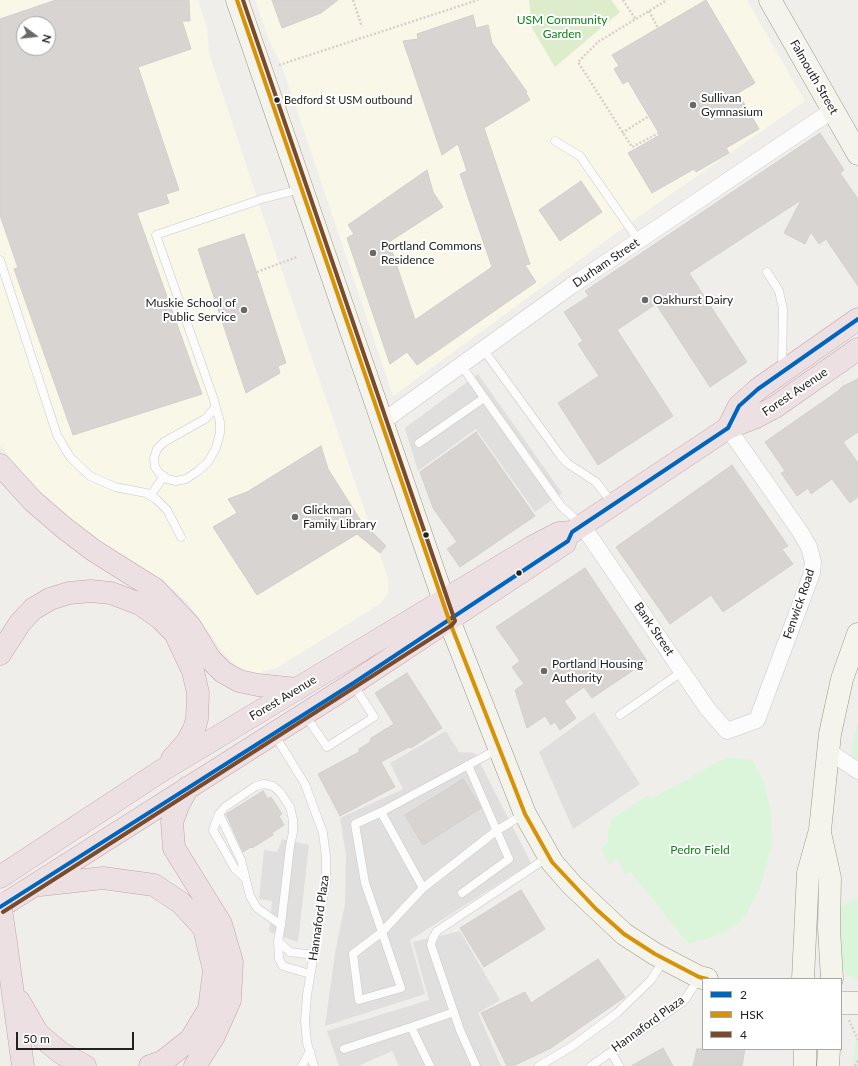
<!DOCTYPE html>
<style>
body{margin:0}
#map{position:relative;width:858px;height:1066px;overflow:hidden;background:#f0eeeb;font-family:Lato,sans-serif}
canvas{display:block}
.legend{position:absolute;left:702px;top:978px;width:140px;height:72px;box-sizing:border-box;background:#fff;border:1px solid #a7a7a7;margin:0;padding:5px 7px;list-style:none;font-size:12px;color:#222}
.legend li{display:flex;align-items:center;gap:8px;height:20px}
.legend b{width:20px;border:1px solid #a7a7a7}
.north{position:absolute;left:16px;top:16px;width:40px;height:40px;box-sizing:border-box;background:#fff;border:1px solid #a7a7a7;border-radius:50%;rotate:105deg;font-size:11px;font-weight:700;line-height:16px;text-align:center;color:#222}
.north::after{content:'';display:block;margin:auto;width:14px;height:18px;background:#6a6968;clip-path:polygon(50% 0,100% 100%,50% 72%,0 100%)}
.scale{position:absolute;left:16px;top:1032px;width:118px;height:18px;box-sizing:border-box;border:2px solid #222;border-top:0;padding-left:5px;font-size:12px;line-height:14px;white-space:nowrap;color:#222;-webkit-text-stroke:3px #fff;paint-order:stroke}
</style>
<div id="map">
<canvas width="858" height="1066"></canvas>
<ul class="legend">
<li><b style="height:5px;background:#0065bd"></b>2</li>
<li><b style="height:5px;background:#d79205"></b>HSK</li>
<li><b style="height:5px;background:#7a4b2a"></b>4</li>
</ul>
<div class="north">N</div>
<div class="scale">50 m</div>
</div>
<script>
const ctx = document.querySelector('canvas').getContext('2d');
ctx.lineJoin = 'round';
function fill(path, color) { ctx.fillStyle = color; ctx.fill(path, 'evenodd'); }
const shape = rows => new Path2D(rows.map(r => 'M' + r).join(''));
function stroke(path, color, width, dash) { ctx.strokeStyle = color; ctx.lineWidth = width; ctx.lineCap = dash ? 'butt' : 'round'; ctx.setLineDash(dash || []); ctx.stroke(path); }
function write(font, color, halo, rows, align = 'center') {
  ctx.font = font + ' Lato,sans-serif'; ctx.lineWidth = 4; ctx.setLineDash([]); ctx.textBaseline = 'middle'; ctx.strokeStyle = halo; ctx.fillStyle = color; for (const [text, x, y, turn = 0] of rows) {
    ctx.save(); ctx.translate(x, y); ctx.rotate((+turn || 0) * Math.PI / 180); ctx.textAlign = isNaN(turn) ? turn : align; if (halo) ctx.strokeText(text, 0, 0); ctx.fillText(text, 0, 0); ctx.restore();
  }
}
fill(shape([
 [0,0,198,0,207,27,209,53,263,216,389,581,388,593,380,604,275,669,265,670,259,674,254,674,237,666,225,655,188,603,173,589,101,544,50,503,31,484,0,445],
 [24,24,48,24,48,48,24,48],
 [255,0,747,0,805,101,641,215,393,396,282,66,268,38]
]), '#f8f7e8');
fill(shape([
 [529,0,611,0,620,12,555,67,532,28]
]), '#ddeccb');
fill(shape([
 [858,722,858,764,852,760,852,746],
 [727,757,752,760,764,782,771,811,772,845,760,888,741,922,719,935,688,944,630,871,625,874,618,859,610,864,601,848,608,842,608,830,612,819,648,795,651,799],
 [858,897,858,980,850,977,844,971,841,962,841,906],
 [858,1040,858,1066,852,1066,856,1041]
]), '#daf5da');
fill(shape([
 [478,374,562,493,535,512,476,429,418,471,405,428],
 [594,712,640,784,573,829,539,752],
 [446,731,459,752,475,753,531,863,410,940,425,994,325,1026,335,953,345,904,346,856,340,818,403,789,390,763],
 [282,839,309,845,298,942,269,932,272,901,259,899,264,850,277,852],
 [460,931,500,1000,478,1013,501,1066,399,1066,392,1051,358,1066,339,1066,327,1031,429,1000,413,942]
]), '#e0dfde');
const building = shape([
 [56,0,189,0,190,21,182,21,191,49,138,67,179,190,166,194,169,203,137,213,202,394,73,435,14,269,18,268,0,215,0,19,56,0],
 [24,24,48,24,48,48,24,48,24,24],
 [272,0,338,0,321,13,282,28,272,0],
 [706,0,755,83,738,93,759,129,726,148,729,153,696,172,694,169,652,193,628,153,660,135,628,81,623,84,614,69,619,66,612,55,706,0],
 [473,15,476,28,488,25,492,43,527,92,526,93,530,100,484,128,530,264,525,265,536,282,417,365,407,352,390,364,347,238,354,234,348,225,427,170,433,192,443,207,389,242,415,320,492,267,460,174,467,171,458,144,442,155,403,41,418,39,417,34,473,15],
 [820,133,844,170,840,173,858,199,858,286,826,239,819,244,811,232,805,244,784,233,801,200,689,273,747,362,710,387,656,304,617,330,673,416,598,465,558,403,599,376,578,344,583,341,564,312,589,296,585,291,820,133],
 [581,181,602,212,560,241,539,210,581,181],
 [244,234,286,363,278,366,280,373,246,393,198,249,244,234],
 [858,379,858,432,843,442,858,463,858,497,850,503,832,479,811,494,808,488,797,496,781,473,785,471,765,442,838,391,843,386,858,379],
 [476,432,535,516,460,567,447,549,457,542,433,508,420,472,476,432],
 [321,446,328,469,361,521,386,546,380,553,357,534,257,595,213,527,237,513,228,499,247,492,321,446],
 [732,465,788,546,782,549,793,564,723,612,711,595,670,624,616,547,732,465],
 [585,568,647,661,592,698,584,687,564,701,576,718,560,730,555,722,551,725,545,716,527,728,515,690,524,684,512,667,520,661,496,627,585,568],
 [407,673,442,728,411,748,409,747,381,762,395,787,340,816,318,774,359,752,359,749,370,742,371,738,394,724,375,693,407,673],
 [463,779,481,808,423,845,405,815,463,779],
 [263,791,268,799,271,797,282,814,279,816,284,825,272,833,273,835,252,848,251,847,243,852,226,814,263,791],
 [521,890,545,929,484,967,460,928,521,890],
 [598,959,625,997,551,1048,513,1066,507,1066,481,1013,525,992,531,1003,598,959],
 [663,1048,673,1066,631,1066,663,1048],
 [697,1049,745,1049,742,1066,693,1066,697,1049]
]);
fill(building, '#d7d4d2');
stroke(building, '#d3d0cc', 1);
const lane = shape([
 [555,141,580,156,639,241],
 [0,260,57,435,70,457,90,476,115,487,146,493,156,499,167,510,181,537],
 [767,272,779,291,783,309,782,369],
 [483,349,560,455,567,463,596,482,613,504],
 [461,365,561,506,582,525],
 [215,408,205,419,164,442,157,449,154,458,155,467,160,474,167,479,176,481,186,479,198,471,208,462,216,448,220,433,220,422,213,397,156,235,262,199,301,189],
 [419,443,484,398],
 [150,496,164,476],
 [305,715,327,747,374,717,353,684],
 [620,715,683,671],
 [274,734,305,784,323,833,326,857,326,881,307,995,305,1021,307,1043,314,1066],
 [498,749,381,812,423,888,496,831,524,814],
 [381,812,355,824,365,883,382,932,423,888],
 [219,814,213,830,235,869,244,877],
 [462,893,509,859,468,765],
 [281,925,257,908,250,896,241,860,219,814,225,807,256,786,264,784,273,786,280,792,290,807,293,820,293,832,290,846,281,925,278,941,279,959,283,966,310,974],
 [382,932,401,988,359,1000,353,954,382,932],
 [278,941,290,952,313,955],
 [344,1049,411,1027],
 [611,1052,619,1066],
 [302,1066,310,1051],
 [430,1066,411,1027,454,1012],
 [476,1066,460,1030,431,945,433,938,437,931,548,857],
 [539,1066,571,1047,617,1013,651,980,664,960],
 [591,1066,684,1001,699,978]
]);
const street = shape([
 [382,422,571,286,833,110],
 [582,525,707,708,727,731,757,720,812,573,813,562,809,547,801,533,728,428],
 [827,750,858,771]
]);
const secondary = shape([
 [237,0,444,601],
 [770,0,858,154],
 [449,620,525,814,552,862,572,885,624,934,655,954,699,977,707,979],
 [820,833,830,878,829,928,832,979],
 [803,979,808,873,820,830,830,734,842,679,858,634],
 [841,1003,858,1003],
 [805,1049,805,1066],
 [828,1066,829,1049]
]);
const highway = shape([
 [728,428,739,406,758,389,858,319],
 [0,465,33,501,63,527,93,550,155,589,190,626,210,659,223,672,239,681,258,685,297,689],
 [0,654,20,623,33,609,50,599,69,593,91,591,111,593,140,604,161,619,175,633,193,671,198,693,197,719,194,729,187,742,172,759],
 [188,787,178,806,172,822,174,848,221,924,232,962,230,1000,214,1036,195,1066],
 [0,877,161,771,532,547,559,533,572,532,728,428,754,418,775,407,858,349],
 [40,885,103,878,154,885,181,903,204,928,214,971,209,1009,191,1039,162,1062,150,1066],
 [0,907,352,684,565,543],
 [6,943,23,1066],
 [19,1001,38,1034,61,1053,85,1066]
]);
stroke(lane, '#c9c8c7', 9);
stroke(street, '#c9c8c7', 17);
stroke(secondary, '#999a82', 23);
stroke(highway, '#c5a2ac', 23);
stroke(shape([
 [353,0,362,27],
 [623,0,636,20],
 [649,11,658,28],
 [279,65,478,0],
 [622,133,649,116],
 [659,133,632,147,578,62,598,42,667,0],
 [257,272,297,257],
 [849,1020,858,1040],
 [855,1066,858,1060]
]), '#dccecd', 2.5, [2, 2]);
stroke(lane, '#fdfcfc', 8);
stroke(street, '#fdfcfc', 16);
stroke(secondary, '#f4f4ed', 22);
stroke(highway, '#ece0e2', 22);
const highwayBridge = shape([
 [0,903,6,943]
]);
stroke(highwayBridge, '#c5a2ac', 23, []);
stroke(highwayBridge, '#ece0e2', 22);
stroke(shape([
 [0,907,352,684,568,541,572,532,728,428,739,406,758,389,858,319]
]), '#0065bd', 4);
stroke(shape([
 [237,0,449,620,525,814,552,862,596,909,624,934,655,954,699,977,707,979]
]), '#d79205', 4);
stroke(shape([
 [3,912,452,625,455,621,243,0]
]), '#7a4b2a', 4);
for (const [x, y, r, color] of [
 [277,100,3.5,"#222"],
 [693,105,4,"#6a6968"],
 [373,253,4,"#6a6968"],
 [645,300,4,"#6a6968"],
 [244,310,4,"#6a6968"],
 [295,517,4,"#6a6968"],
 [426,535,3.5,"#222"],
 [519,573,3.5,"#222"],
 [544,671,4,"#6a6968"]
]) { const dot = new Path2D(); dot.arc(x, y, r, 0, 2 * Math.PI); ctx.fillStyle = color; ctx.fill(dot); stroke(dot, '#fff', 1.5); }
write('11px', '#222', '#fff', [
 ["Bedford St USM outbound",284,100]
], 'left');
write('12px', '#0c8416', '#fff', [
 ["USM Community",562,20],
 ["Garden",562,34],
 ["Pedro Field",700,850]
]);
write('12px', '#222', '#fff', [
 ["Falmouth Street",814,77,60],
 ["Durham Street",606,263,-34],
 ["Forest Avenue",795,392,-34],
 ["Fenwick Road",799,604,-71],
 ["Bank Street",654,629,56],
 ["Forest Avenue",283,698,-31],
 ["Hannaford Plaza",319,918,-82],
 ["Hannaford Plaza",648,1024,-36]
]);
write('12px', '#222', '#fff', [
 ["Sullivan",701,98],
 ["Gymnasium",701,112],
 ["Portland Commons",381,246],
 ["Residence",381,260],
 ["Oakhurst Dairy",653,300],
 ["Muskie School of",236,303,"right"],
 ["Public Service",236,317,"right"],
 ["Glickman",303,510],
 ["Family Library",303,524],
 ["Portland Housing",552,664],
 ["Authority",552,678]
], 'left');
</script>
